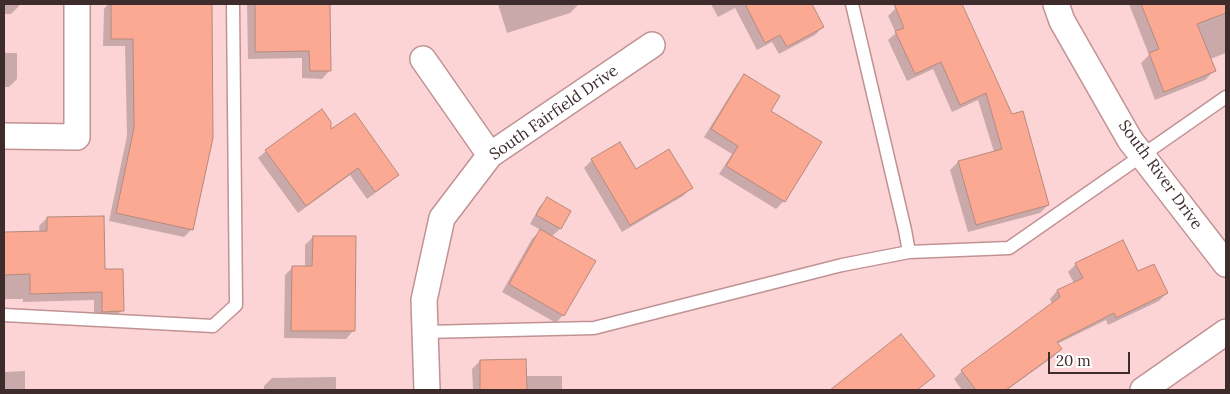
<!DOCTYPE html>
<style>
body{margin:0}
#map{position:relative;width:1230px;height:394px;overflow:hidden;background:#fdd4d5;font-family:Lora,serif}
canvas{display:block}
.frame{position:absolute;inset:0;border:5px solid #3e2b2c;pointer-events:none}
.scale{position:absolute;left:1048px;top:352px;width:82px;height:22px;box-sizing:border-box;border:2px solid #3e2b2c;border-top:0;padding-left:6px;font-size:15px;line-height:18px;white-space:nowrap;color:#3e2b2c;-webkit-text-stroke:4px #fff;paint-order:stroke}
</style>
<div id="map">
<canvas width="1230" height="394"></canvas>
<div class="frame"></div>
<div class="scale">20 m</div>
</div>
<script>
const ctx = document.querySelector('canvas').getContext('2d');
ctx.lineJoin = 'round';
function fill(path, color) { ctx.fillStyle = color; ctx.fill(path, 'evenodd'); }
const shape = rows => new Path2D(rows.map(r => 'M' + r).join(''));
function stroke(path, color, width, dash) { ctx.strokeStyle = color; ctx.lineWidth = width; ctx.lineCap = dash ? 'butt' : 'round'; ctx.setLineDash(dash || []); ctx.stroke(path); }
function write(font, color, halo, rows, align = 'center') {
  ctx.font = font + ' Lora,serif'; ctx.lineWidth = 5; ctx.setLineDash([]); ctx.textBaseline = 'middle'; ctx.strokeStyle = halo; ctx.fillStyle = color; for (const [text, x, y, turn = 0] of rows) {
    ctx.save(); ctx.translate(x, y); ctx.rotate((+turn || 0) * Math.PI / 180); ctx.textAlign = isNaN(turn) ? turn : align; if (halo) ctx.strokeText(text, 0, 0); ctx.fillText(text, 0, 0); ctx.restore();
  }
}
fill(shape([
 [4,4,19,4,19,6,11,14,4,14],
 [108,4,211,4,212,137,192,229,184,237,109,221,127,136,125,46,103,46,104,9],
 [247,4,329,4,329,71,322,79,302,78,302,58,248,59],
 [498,4,578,4,578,5,570,13,507,33],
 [711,4,811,4,823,27,815,35,779,54,772,42,757,50,735,8,718,17],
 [905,4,961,4,1012,115,1048,205,1040,213,968,232,950,170,958,162,994,152,978,100,952,112,933,69,907,81,888,40,896,33,888,16,896,8],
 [1129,4,1226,4,1226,53,1210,59,1214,71,1205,80,1155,100,1141,63,1149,55],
 [4,53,17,53,17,79,9,87,4,87],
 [745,76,769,112,784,201,776,209,719,174,732,154,704,137,737,84],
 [330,131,398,174,390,182,367,199,350,175,298,213,258,158,266,151],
 [619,143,635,170,691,188,683,196,622,232,584,168,592,160],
 [547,199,570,211,560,229,551,237,563,315,556,323,502,292,532,239,541,230,530,224,540,206],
 [47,218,104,271,122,310,114,318,94,319,94,300,23,302,23,299,4,299,4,233,40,233,39,226],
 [313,237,353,331,346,339,284,338,285,275,293,267,305,267,305,245],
 [1076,264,1138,273,1167,293,1159,301,1108,325,1106,320,1057,344,1061,349,1053,357,1007,390,962,390,954,379,962,371,1052,304,1050,299,1057,291,1074,283,1068,272],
 [901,335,933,376,926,383,917,390,832,390],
 [480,361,525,376,562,376,562,390,473,390,472,369],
 [25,371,25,390,4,390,4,372],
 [336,377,336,390,264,390,264,386,272,378],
 [656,389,656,390,604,390]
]), '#0003');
const building = shape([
 [111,4,212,4,213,138,193,230,116,213,134,128,133,39,111,39,111,4],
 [255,4,330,4,331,71,310,71,309,51,255,52,255,4],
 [745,4,812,4,824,27,787,47,780,35,765,43,745,4],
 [894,4,962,4,1012,114,1023,111,1049,205,976,225,958,161,1002,149,986,93,960,105,941,62,915,74,895,31,904,28,894,4],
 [1141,4,1226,4,1226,13,1197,24,1216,71,1164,92,1149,53,1159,49,1141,4],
 [744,74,780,96,771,111,822,142,785,202,726,166,738,146,711,129,744,74],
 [322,109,331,122,331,129,355,113,399,175,375,192,358,168,306,206,265,150,322,109],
 [620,142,636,169,669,149,693,188,630,225,591,159,620,142],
 [547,197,571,211,561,229,536,215,547,197],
 [104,216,105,269,123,269,124,311,102,312,102,292,30,294,30,274,4,275,4,232,47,231,47,217,104,216],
 [540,229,596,261,564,316,509,284,540,229],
 [313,236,356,236,355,331,291,331,292,266,312,266,313,236],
 [1123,240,1138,271,1154,264,1168,293,1116,318,1114,313,1057,342,1062,349,1006,390,976,390,961,370,1060,297,1057,290,1083,278,1075,263,1123,240],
 [901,334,935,376,917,390,830,390,901,334],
 [526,359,527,390,480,390,480,360,526,359]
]);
fill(building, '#fba992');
stroke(building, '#b5897d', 1);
const lane = shape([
 [852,4,905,230,909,252],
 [4,315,213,326,236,305,233,4],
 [425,332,594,328,842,265,909,252,1009,248,1226,97]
]);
const street = shape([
 [1056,4,1062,21,1130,140,1226,264],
 [423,59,490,155],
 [4,136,77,137,77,4],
 [427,390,424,300,442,218,490,155,652,45],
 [1143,390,1226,332]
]);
stroke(lane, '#c19294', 15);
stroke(street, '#c19294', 28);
stroke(lane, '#fff', 12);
stroke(street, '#fff', 25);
write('16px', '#3e2b2c', '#fff', [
 ["South Fairfield Drive",554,113,-35],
 ["South River Drive",1160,175,54]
]);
</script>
